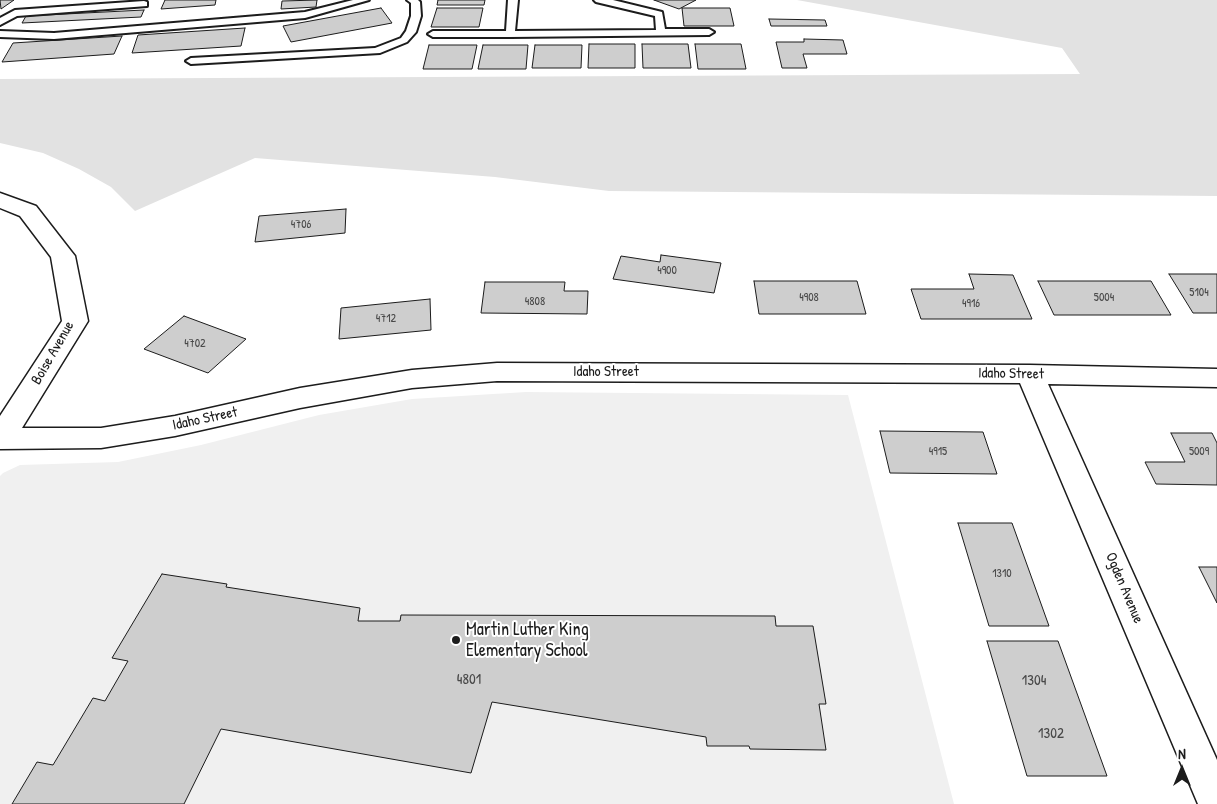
<!DOCTYPE html>
<style>
body{margin:0}
#map{position:relative;width:1217px;height:804px;overflow:hidden;background:#fff;font-family:"Patrick Hand",sans-serif}
canvas{display:block}
.north{position:absolute;left:1157px;top:744px;width:50px;height:50px;-webkit-text-stroke:4px #fff;paint-order:stroke;rotate:0deg;font-size:14px;font-weight:700;line-height:20px;text-align:center;color:#1c1c1c}
.north::after{content:'';display:block;margin:auto;width:18px;height:22px;background:#1c1c1c;clip-path:polygon(50% 0,100% 100%,50% 72%,0 100%)}
</style>
<div id="map">
<canvas width="1217" height="804"></canvas>
<div class="north">N</div>
</div>
<script>
const ctx = document.querySelector('canvas').getContext('2d');
ctx.lineJoin = 'round';
function fill(path, color) { ctx.fillStyle = color; ctx.fill(path, 'evenodd'); }
const shape = rows => new Path2D(rows.map(r => 'M' + r).join(''));
function stroke(path, color, width, dash) { ctx.strokeStyle = color; ctx.lineWidth = width; ctx.lineCap = dash ? 'butt' : 'round'; ctx.setLineDash(dash || []); ctx.stroke(path); }
function write(font, color, halo, rows, align = 'center') {
  ctx.font = font + ' "Patrick Hand",sans-serif'; ctx.lineWidth = 4; ctx.setLineDash([]); ctx.textBaseline = 'middle'; ctx.strokeStyle = halo; ctx.fillStyle = color; for (const [text, x, y, turn = 0] of rows) {
    ctx.save(); ctx.translate(x, y); ctx.rotate((+turn || 0) * Math.PI / 180); ctx.textAlign = isNaN(turn) ? turn : align; if (halo) ctx.strokeText(text, 0, 0); ctx.fillText(text, 0, 0); ctx.restore();
  }
}
fill(shape([
 [526,392,848,395,954,804,0,804,0,476,3,473,20,465,118,462,201,445,319,415,412,399]
]), '#f0f0f0');
fill(shape([
 [797,0,1217,0,1217,196,609,191,495,177,255,158,135,211,111,187,79,169,43,153,0,143,0,79,1080,74,1062,48]
]), '#e2e2e2');
const building = shape([
 [0,0,14,0,1,9,0,0],
 [165,0,216,0,215,5,161,9,165,0],
 [317,0,316,7,281,9,282,1,317,0],
 [438,0,485,0,484,5,437,5,438,0],
 [654,0,696,0,679,9,654,0],
 [381,8,392,23,291,42,283,26,381,8],
 [437,8,483,8,479,27,431,27,437,8],
 [682,8,730,8,734,26,684,26,682,8],
 [144,10,141,17,22,23,26,16,144,10],
 [769,19,825,20,827,26,771,26,769,19],
 [245,28,241,46,132,53,138,35,245,28],
 [122,36,114,54,2,62,13,43,122,36],
 [804,39,843,40,847,54,803,54,807,68,782,68,776,42,804,42,804,39],
 [589,44,635,44,635,68,588,68,589,44],
 [642,44,688,44,691,68,643,68,642,44],
 [695,44,741,44,746,69,698,69,695,44],
 [429,45,477,45,472,69,423,69,429,45],
 [483,45,528,45,526,69,478,69,483,45],
 [535,45,582,45,581,68,532,68,535,45],
 [346,209,345,233,255,242,259,216,346,209],
 [661,255,721,263,714,293,613,279,621,256,660,262,661,255],
 [969,274,1013,275,1032,319,921,319,911,289,974,289,969,274],
 [1169,274,1217,274,1217,313,1193,313,1169,274],
 [754,281,857,281,866,314,759,314,754,281],
 [1038,281,1151,281,1171,315,1054,315,1038,281],
 [485,282,565,282,564,291,588,291,587,314,481,313,485,282],
 [430,299,431,330,339,339,341,308,430,299],
 [184,316,246,339,208,373,144,349,184,316],
 [880,431,983,432,997,474,890,473,880,431],
 [1171,433,1212,433,1217,443,1217,485,1156,484,1145,462,1185,462,1171,433],
 [958,523,1012,523,1049,626,989,626,958,523],
 [1199,567,1217,567,1217,603,1199,567],
 [162,574,227,584,226,587,360,608,358,621,400,621,401,615,775,616,776,626,813,626,826,704,819,704,826,750,750,749,749,746,707,746,706,737,492,702,471,773,221,729,184,804,12,804,37,762,53,765,93,698,105,701,128,661,112,658,162,574],
 [987,641,1058,641,1107,776,1027,776,987,641]
]);
fill(building, '#cecece');
stroke(building, '#1c1c1c', 1);
const service = shape([
 [353,0,369,0,305,18,54,39,0,37,0,31,54,33,305,12,353,0],
 [407,0,418,0,420,2,421,16,416,32,407,42,380,53,191,64,186,61,191,58,375,48,401,38,406,31,411,16,411,3,407,0],
 [508,0,518,0,515,31,656,30,655,16,596,2,594,0,613,0,662,12,665,29,709,29,714,32,709,35,510,37,433,37,428,34,433,31,506,31,508,0],
 [144,1,147,2,147,6,17,16,0,25,0,18,15,10,144,1]
]);
const minor = shape([
 [0,193,36,206,71,251,75,256,88,321,22,428,101,428,175,416,300,388,412,370,497,363,1030,365,1217,369,1217,387,1048,384,1217,760,1217,804,1198,804,1020,383,497,381,412,388,300,408,175,436,101,448,0,449,0,416,62,321,51,257,20,216,0,208,0,193]
]);
stroke(service, '#1c1c1c', 4);
stroke(minor, '#1c1c1c', 3);
fill(service, '#fff');
fill(minor, '#fff');
for (const [x, y, r, color] of [
 [456,640,5,"#1c1c1c"]
]) { const dot = new Path2D(); dot.arc(x, y, r, 0, 2 * Math.PI); ctx.fillStyle = color; ctx.fill(dot); stroke(dot, '#fff', 2); }
write('12px', '#484848', null, [
 ["4706",301,225],
 ["4900",667,271],
 ["5104",1199,293],
 ["4908",809,298],
 ["5004",1104,298],
 ["4808",535,302],
 ["4916",971,304],
 ["4712",386,319],
 ["4702",195,344],
 ["4915",938,452],
 ["5009",1199,452],
 ["1310",1002,574]
]);
write('15px', '#1c1c1c', '#fff', [
 ["Boise Avenue",53,353,-60],
 ["Idaho Street",606,372],
 ["Idaho Street",1011,374,1],
 ["Idaho Street",205,419,-12],
 ["Ogden Avenue",1124,588,67]
]);
write('15px', '#484848', null, [
 ["4801",469,680],
 ["1304",1034,681],
 ["1302",1051,734]
]);
write('18px', '#1c1c1c', '#fff', [
 ["Martin Luther King",466,630],
 ["Elementary School",466,651]
], 'left');
</script>
